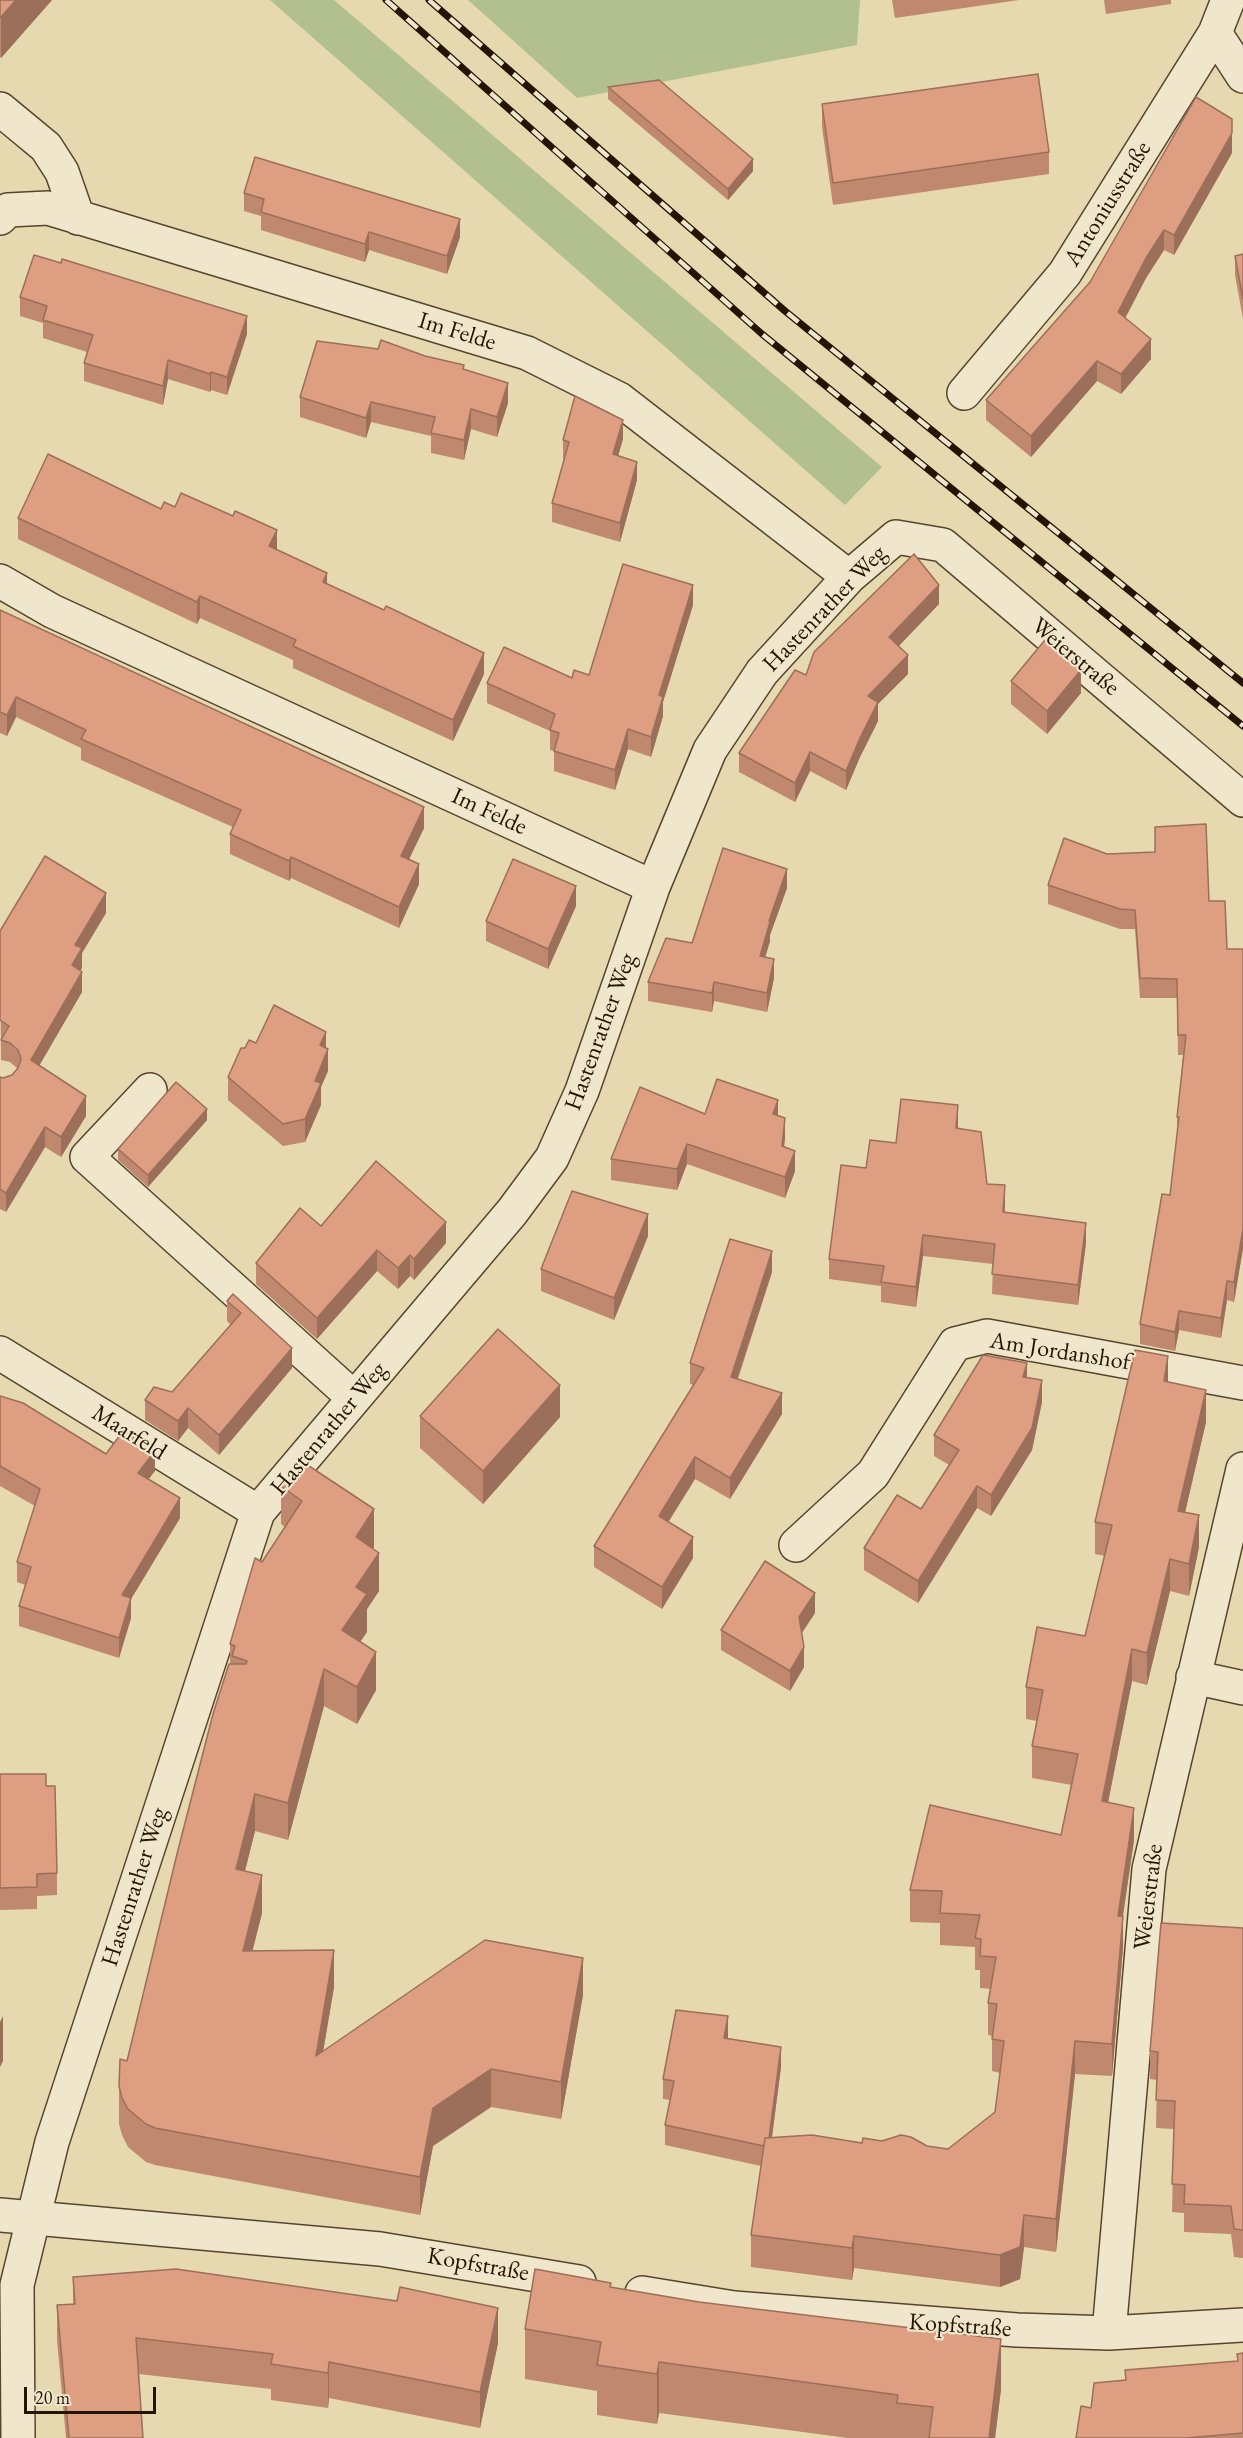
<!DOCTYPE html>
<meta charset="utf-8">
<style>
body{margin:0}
#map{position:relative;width:1243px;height:2438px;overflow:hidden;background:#e6d9b0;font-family:"EB Garamond",serif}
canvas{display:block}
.scale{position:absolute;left:24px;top:2387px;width:132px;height:27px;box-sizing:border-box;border:3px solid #251403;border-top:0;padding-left:8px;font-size:18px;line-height:21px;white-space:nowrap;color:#251403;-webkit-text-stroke:4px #efe6cc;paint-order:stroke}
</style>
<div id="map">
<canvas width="1243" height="2438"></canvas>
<div class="scale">20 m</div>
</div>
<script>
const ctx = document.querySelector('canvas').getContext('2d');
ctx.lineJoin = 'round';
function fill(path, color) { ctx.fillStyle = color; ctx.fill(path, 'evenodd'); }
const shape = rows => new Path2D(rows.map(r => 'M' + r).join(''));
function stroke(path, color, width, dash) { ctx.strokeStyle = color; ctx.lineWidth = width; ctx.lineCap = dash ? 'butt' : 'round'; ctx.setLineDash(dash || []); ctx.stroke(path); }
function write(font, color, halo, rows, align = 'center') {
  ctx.font = font + ' "EB Garamond",serif'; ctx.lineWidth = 4.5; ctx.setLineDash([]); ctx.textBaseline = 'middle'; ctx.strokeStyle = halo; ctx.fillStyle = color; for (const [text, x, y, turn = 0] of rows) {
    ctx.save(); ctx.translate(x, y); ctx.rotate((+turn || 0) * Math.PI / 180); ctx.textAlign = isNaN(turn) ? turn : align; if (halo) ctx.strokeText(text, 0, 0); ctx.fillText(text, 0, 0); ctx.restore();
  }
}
fill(shape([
 [270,0,334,0,882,467,845,505],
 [468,0,860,0,857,45,577,98]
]), '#b1c08e');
const minor = shape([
 [1215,33,1243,76],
 [0,109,46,147,62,172,78,218],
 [0,218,8,210,48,208,527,353,619,399,849,577],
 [964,393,1065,273,1215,33,1228,0],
 [0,581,52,611,653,887],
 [150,1090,87,1157,354,1398],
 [0,1353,258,1512],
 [796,1545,873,1474,955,1344,987,1336,1243,1383],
 [1193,1677,1243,1688],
 [0,2215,380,2249,579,2282],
 [642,2293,734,2308,1017,2330,1109,2333,1243,2325],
 [1109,2333,1149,1869,1243,1469],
 [18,2438,17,2285,52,2142,258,1512,512,1212,552,1158,582,1091,653,887,710,750,762,672,849,577,896,537,943,545,1243,800]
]);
stroke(minor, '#55452e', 36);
stroke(minor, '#efe6cc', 33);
const rail = shape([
 [386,0,762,334,1243,726],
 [429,0,785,311,1243,683]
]);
stroke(rail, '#251403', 7);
stroke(rail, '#efe6cc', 4.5, [14]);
fill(shape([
 [0,0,52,0,1,58,0,57],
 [892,0,1019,0,895,18],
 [1104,0,1171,0,1171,4,1106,14],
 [608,87,753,171,728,200,608,99],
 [822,104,1049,152,1049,174,833,205,822,127],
 [1232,153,1174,255,1164,250,1146,278,1125,318,1151,359,1121,394,1097,381,1031,457,986,420,986,400],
 [244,193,460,237,447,274,369,250,365,262,261,230,261,216,244,211],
 [1243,254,1243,319,1235,275,1235,256],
 [20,297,247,334,227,395,211,390,210,392,168,379,163,405,84,381,84,363,87,352,43,338,43,323,20,316],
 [425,356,464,369,508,403,497,437,471,429,464,460,431,453,431,436,371,422,366,438,300,417,300,397],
 [623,439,618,456,637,480,620,542,552,522,552,503,564,459,563,458,563,440],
 [161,509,277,550,327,584,484,674,453,741,293,668,293,660,200,618,197,624,18,539,18,518],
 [939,604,899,646,908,674,878,704,878,721,860,757,846,790,810,771,795,802,739,772,739,753,806,675],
 [693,605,663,702,663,716,651,757,628,749,615,790,554,771,554,751,550,750,550,731,487,703,487,683,572,678,589,675],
 [0,610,424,828,409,859,419,884,399,928,291,878,289,881,230,854,230,834,233,827,81,760,81,748,16,717,7,736,0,733],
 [1011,681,1081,693,1047,734,1011,704],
 [1048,885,1209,901,1227,949,1243,949,1243,1248,1234,1302,1227,1300,1221,1338,1179,1330,1175,1351,1140,1344,1140,1324,1170,1195,1177,1136,1177,1117,1183,1055,1178,1055,1177,998,1140,998,1135,929,1120,929,1048,904],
 [787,888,770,935,770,941,765,957,774,978,767,1012,714,1001,712,1012,648,1001,648,982,692,943],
 [576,906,548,969,486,941,486,921],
 [106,913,82,953,82,968,80,971,82,992,39,1065,86,1116,61,1157,45,1147,6,1212,0,1209,0,1077,3,1078,12,1075,18,1069,10,1062,1,1060,0,931],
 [256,1043,326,1048,328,1071,321,1087,321,1105,305,1142,283,1146,228,1100,228,1077,245,1048],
 [705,1114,778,1116,785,1138,784,1146,795,1171,785,1198,687,1164,677,1190,611,1180,611,1159],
 [207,1120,148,1187,118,1160,118,1149],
 [958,1125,958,1129,987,1184,1005,1205,1005,1212,1086,1243,1078,1305,992,1294,993,1264,923,1256,916,1307,881,1302,881,1286,829,1279,829,1259,866,1168,896,1143],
 [321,1226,446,1243,414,1280,410,1276,398,1289,377,1271,317,1339,256,1284,256,1263],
 [648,1236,614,1320,541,1291,541,1269],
 [772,1272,738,1379,782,1414,730,1499,695,1479,668,1522,693,1558,662,1609,594,1567,594,1546,694,1385,690,1384,690,1363],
 [233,1294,292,1368,219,1455,188,1428,178,1441,145,1420,145,1400,172,1392,231,1325,227,1321,227,1301],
 [1027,1377,1042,1402,1032,1450,991,1516,977,1508,918,1603,864,1570,864,1548,921,1509,949,1465,934,1456,934,1435],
 [1168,1382,1206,1422,1185,1512,1199,1547,1189,1596,1170,1591,1147,1685,1132,1681,1108,1802,1134,1840,1123,1916,1123,1948,1112,2076,1075,2074,1056,2252,1024,2247,1020,2279,1000,2287,854,2268,852,2280,751,2267,751,2235,761,2166,665,2145,665,2125,670,2100,663,2099,663,2079,728,2037,728,2039,781,2067,772,2137,862,2143,927,2146,948,2149,995,2112,1000,2073,992,2071,992,2036,988,2035,988,2003,991,1989,980,1988,980,1970,975,1970,975,1947,940,1945,940,1923,910,1922,910,1890,1061,1835,1072,1785,1032,1778,1032,1746,1037,1721,1026,1719,1026,1687,1085,1636,1105,1556,1095,1554,1095,1522],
 [0,1396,106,1454,155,1471,148,1479,180,1518,131,1599,131,1618,119,1658,19,1626,19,1606,25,1585,17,1582,17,1562,35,1506,0,1486],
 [420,1416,560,1417,483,1504,420,1448],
 [281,1486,374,1547,373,1549,379,1591,367,1609,367,1632,360,1642,376,1690,357,1724,324,1706,288,1840,255,1831,245,1871,262,1913,252,1951,334,1987,323,2051,583,1995,561,2119,491,2107,433,2146,420,2215,155,2165,146,2162,128,2147,122,2135,119,2124,119,2086,127,2061,230,1664,230,1644,262,1562,285,1527,281,1524],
 [815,1613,802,1633,804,1667,790,1691,721,1650,721,1630],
 [0,1774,46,1786,57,1873,57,1895,37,1896,37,1909,0,1910],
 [1243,1928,1243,2258,1234,2257,1231,2234,1184,2232,1184,2213,1172,2212,1174,2129,1156,2128,1157,2080,1150,2079,1150,2051],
 [73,2277,498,2343,480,2428,329,2398,328,2408,271,2400,271,2389,139,2374,143,2438,66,2438,57,2340,57,2305,73,2304],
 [611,2287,1001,2389,995,2438,848,2438,659,2413,657,2424,597,2415,597,2391,525,2379,525,2329],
 [1243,2353,1243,2438,1076,2438,1091,2408,1125,2380,1125,2370,1237,2361]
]), '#bf886f');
fill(shape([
 [16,0,52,0,1,58,1,17],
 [1232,133,1232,153,1174,255,1174,235],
 [753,159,753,171,728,200,728,189],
 [460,219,460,237,447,274,447,256],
 [1164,230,1164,250,1146,278,1118,332,1118,312,1146,258],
 [369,232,369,250,365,262,365,244],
 [247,316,247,334,227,395,227,377],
 [1151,339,1151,359,1121,394,1121,374],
 [168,360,168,379,163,405,163,386],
 [1097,361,1097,381,1031,457,1031,436],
 [211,372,211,390,210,392,210,374],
 [508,383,508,403,497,437,497,417],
 [371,402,371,422,366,438,366,418],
 [471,409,471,429,464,460,464,440],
 [623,420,623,439,613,473,613,454],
 [637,462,637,480,620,542,620,523],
 [277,530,277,551,269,546],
 [327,573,327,595,323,582],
 [693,585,693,605,663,702,663,716,651,757,651,737,659,695],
 [939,585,939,604,889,656,889,637],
 [200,596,200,618,197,624,197,602],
 [484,653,484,674,453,741,453,720],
 [908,655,908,674,878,704,878,721,860,757,846,790,846,771,868,696],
 [1081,670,1081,693,1047,734,1047,711],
 [16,697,16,717,7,736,7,715],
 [628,729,628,749,615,790,615,770],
 [810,752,810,771,795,802,795,783],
 [424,807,424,828,401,876,401,856],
 [291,857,291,878,289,881,289,861],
 [419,864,419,884,399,928,399,907],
 [787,869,787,888,770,935,770,941,760,975,760,956,769,921],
 [576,886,576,906,548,969,548,949],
 [106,893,106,913,82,953,82,968,72,985,72,965,75,945],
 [774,959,774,978,767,1012,767,993],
 [82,972,82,992,31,1080,31,1060],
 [714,982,714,1001,712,1012,712,993],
 [326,1032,326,1053,328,1049,328,1071,321,1087,321,1105,305,1142,305,1119,315,1081,320,1045],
 [86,1096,86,1116,61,1157,61,1137],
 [778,1100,778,1120,773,1114],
 [958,1105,958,1125,956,1148,956,1128],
 [207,1109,207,1120,148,1187,148,1175],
 [785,1118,785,1138,782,1166,782,1146],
 [45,1127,45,1147,6,1212,6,1193],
 [687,1144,687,1164,677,1190,677,1169],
 [795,1151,795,1171,785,1198,785,1177],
 [1005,1185,1005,1205,1003,1232,1003,1212],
 [648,1214,648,1236,614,1320,614,1298],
 [446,1222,446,1243,414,1280,414,1259],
 [1086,1223,1086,1243,1078,1305,1078,1285],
 [1243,1229,1243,1248,1234,1302,1234,1282],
 [923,1235,923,1256,916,1307,916,1287],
 [377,1250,377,1271,317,1339,317,1318],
 [772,1251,772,1272,731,1398,731,1377],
 [410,1255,410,1276,398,1289,398,1268],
 [1227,1281,1227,1300,1221,1338,1221,1318],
 [1179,1311,1179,1330,1175,1351,1175,1332],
 [292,1348,292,1368,219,1455,219,1435],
 [1168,1356,1168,1388,1164,1381],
 [1027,1363,1027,1385,1023,1377],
 [1042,1380,1042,1402,1032,1450,991,1516,991,1495],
 [560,1385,560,1417,483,1504,483,1471],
 [1206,1390,1206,1422,1178,1543,1178,1511],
 [782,1393,782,1414,730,1499,730,1478],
 [188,1408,188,1428,178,1441,178,1421],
 [155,1451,155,1471,138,1493,138,1473],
 [695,1457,695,1479,659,1537,659,1516],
 [977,1486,977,1508,918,1603,918,1581],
 [180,1498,180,1518,131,1599,131,1618,119,1658,119,1638,122,1595],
 [374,1509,374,1547,356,1575,356,1537],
 [1199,1515,1199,1547,1189,1596,1189,1564],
 [693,1537,693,1558,662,1609,662,1587],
 [379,1553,379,1591,367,1609,367,1632,342,1668,342,1630,356,1587],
 [1170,1559,1170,1591,1147,1685,1147,1653],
 [815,1593,815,1613,799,1637,799,1617],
 [804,1647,804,1667,790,1691,790,1671],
 [1132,1649,1132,1681,1102,1833,1102,1801],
 [376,1652,376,1690,357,1724,357,1687],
 [324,1669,324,1706,288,1840,288,1803],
 [255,1794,255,1831,236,1906,236,1869],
 [1134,1808,1134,1840,1118,1948,1118,1916],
 [262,1875,262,1913,243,1989,243,1951],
 [1123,1916,1123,1948,1112,2076,1112,2044],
 [334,1950,334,1987,316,2094,316,2056],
 [583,1958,583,1995,561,2119,561,2082],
 [3,2016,3,2061,0,2067,0,2022],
 [728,2016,728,2037,724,2059,724,2038],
 [1075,2041,1075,2074,1056,2252,1056,2219],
 [781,2047,781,2067,768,2167,768,2147],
 [491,2069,491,2107,433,2146,420,2215,420,2177,433,2108],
 [1024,2215,1024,2247,1020,2279,1000,2287,1000,2255],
 [854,2236,854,2268,852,2280,852,2248],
 [498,2308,498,2343,480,2428,480,2392],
 [1001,2339,1001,2389,995,2438,989,2438],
 [329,2362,329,2398,328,2408,328,2373],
 [659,2362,659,2413,657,2424,657,2374]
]), '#9b6f5a');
const building = shape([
 [0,0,16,0,1,17,0,17,0,0],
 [1038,74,1049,152,833,183,822,104,1038,74],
 [659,80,753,159,728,189,608,87,659,80],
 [1196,97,1232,119,1232,133,1174,235,1164,230,1146,258,1118,312,1151,339,1121,374,1097,361,1031,436,986,400,1090,282,1196,97],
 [255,157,460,219,447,256,369,232,365,244,261,212,264,199,244,193,255,157],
 [1243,254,1243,299,1235,256,1243,254],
 [34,255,61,263,62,259,247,316,227,377,211,372,210,374,168,360,163,386,84,363,93,335,43,320,47,306,20,297,34,255],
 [381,340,425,356,464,365,463,369,508,383,497,417,471,409,464,440,431,433,435,417,371,402,366,418,300,397,317,341,378,349,381,340],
 [575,396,623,420,613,454,637,462,620,523,552,503,569,442,563,440,575,396],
 [48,454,161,509,164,502,175,507,181,493,233,516,235,511,277,530,269,546,327,573,323,582,384,610,386,606,484,653,453,720,293,646,296,640,200,596,197,602,18,518,48,454],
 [914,554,939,585,889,637,908,655,868,696,878,702,860,738,846,771,810,752,795,783,739,753,795,670,806,675,814,652,914,554],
 [623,564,693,585,659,695,663,697,651,737,628,729,615,770,554,751,559,733,550,730,555,714,487,683,504,647,572,678,574,670,589,675,623,564],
 [0,610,424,807,401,856,419,864,399,907,291,857,289,861,230,834,241,810,81,739,86,730,16,697,7,715,0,712,0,610],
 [1045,640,1081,670,1047,711,1011,681,1045,640],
 [1206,824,1209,901,1225,901,1227,949,1243,949,1243,1229,1234,1282,1227,1281,1221,1318,1179,1311,1175,1332,1140,1324,1162,1194,1170,1195,1179,1117,1177,1117,1186,1035,1178,1035,1177,979,1140,978,1135,910,1120,909,1048,885,1064,838,1107,854,1155,852,1155,827,1206,824],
 [723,848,787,869,769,921,770,922,760,956,774,959,767,993,714,982,712,993,648,982,666,938,692,943,723,848],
 [45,856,106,893,75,945,82,948,72,965,82,972,31,1060,86,1096,61,1137,45,1127,6,1193,0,1189,0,1077,3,1078,12,1075,18,1068,21,1059,18,1050,10,1043,1,1040,9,1026,0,1020,0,931,45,856],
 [513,859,576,886,548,949,486,921,513,859],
 [274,1005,326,1032,320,1045,328,1049,315,1081,321,1083,305,1119,283,1124,228,1077,241,1048,245,1048,249,1040,256,1043,274,1005],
 [717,1079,778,1100,773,1114,785,1118,782,1146,795,1151,785,1177,687,1144,677,1169,611,1159,640,1087,705,1114,717,1079],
 [176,1082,207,1109,148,1175,118,1149,176,1082],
 [901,1099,958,1105,956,1128,981,1132,987,1184,1005,1185,1003,1212,1086,1223,1078,1285,992,1274,995,1244,923,1235,916,1287,881,1282,884,1266,829,1259,841,1165,866,1168,870,1140,896,1143,901,1099],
 [376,1161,446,1222,414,1259,410,1255,398,1268,377,1250,317,1318,256,1263,300,1208,321,1226,376,1161],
 [572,1191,648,1214,614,1298,541,1269,572,1191],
 [730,1239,772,1251,731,1377,782,1393,730,1478,695,1457,659,1516,693,1537,662,1587,594,1546,704,1368,690,1363,730,1239],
 [233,1294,292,1348,219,1435,188,1408,178,1421,145,1400,154,1387,172,1392,241,1313,227,1301,233,1294],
 [498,1329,560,1385,483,1471,420,1416,498,1329],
 [1135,1350,1168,1356,1164,1381,1206,1390,1178,1511,1199,1515,1189,1564,1170,1559,1147,1653,1132,1649,1102,1801,1134,1808,1118,1916,1123,1916,1112,2044,1075,2041,1056,2219,1024,2215,1020,2247,1000,2255,854,2236,852,2248,751,2235,765,2138,812,2135,862,2143,863,2138,882,2141,901,2135,911,2137,927,2146,948,2149,995,2112,1004,2041,992,2039,997,2004,988,2003,996,1957,980,1956,981,1939,975,1938,980,1915,940,1913,942,1891,910,1890,930,1805,1061,1835,1078,1754,1032,1746,1043,1690,1026,1687,1037,1627,1085,1636,1112,1525,1095,1522,1135,1350],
 [983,1355,1027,1363,1023,1377,1042,1380,1032,1428,991,1495,977,1486,918,1581,864,1548,897,1495,921,1509,959,1450,934,1435,983,1355],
 [0,1396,23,1403,106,1454,123,1431,155,1451,138,1473,180,1498,122,1595,131,1598,119,1638,19,1606,31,1567,17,1562,40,1489,0,1466,0,1396],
 [300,1460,374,1509,356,1537,379,1553,356,1587,367,1594,342,1630,376,1652,357,1687,324,1669,288,1803,255,1794,236,1869,262,1875,243,1951,334,1950,316,2056,485,1940,583,1958,561,2082,491,2069,433,2108,420,2177,155,2128,146,2124,128,2109,122,2098,119,2086,120,2059,127,2061,177,1854,213,1714,229,1664,246,1664,247,1661,232,1656,235,1646,230,1644,255,1558,262,1562,302,1501,281,1486,300,1460],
 [765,1561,815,1593,799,1617,804,1647,790,1671,721,1630,765,1561],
 [0,1774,46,1774,46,1786,55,1786,57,1873,37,1874,37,1887,0,1888,0,1774],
 [1161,1923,1243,1928,1243,2230,1234,2229,1231,2206,1184,2204,1185,2185,1172,2184,1175,2101,1156,2100,1158,2052,1150,2051,1161,1923],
 [676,2010,728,2016,724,2038,781,2047,769,2138,765,2138,764,2146,665,2125,674,2081,663,2079,676,2010],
 [176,2269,397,2301,400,2287,498,2308,480,2392,329,2362,328,2373,271,2364,273,2354,136,2338,143,2438,69,2438,57,2305,75,2304,73,2277,176,2269],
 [535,2269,611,2283,610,2287,699,2302,1001,2339,989,2438,929,2438,933,2407,897,2403,898,2395,659,2362,657,2374,597,2365,601,2342,525,2329,535,2269],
 [1243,2353,1243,2433,1187,2438,1076,2438,1081,2406,1091,2408,1094,2383,1126,2380,1125,2370,1238,2361,1237,2354,1243,2353]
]);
fill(building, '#de9e81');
stroke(building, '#9b6f5a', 1.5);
write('24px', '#251403', '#efe6cc', [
 ["Antoniusstraße",1108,204,-58],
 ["Im Felde",457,332,17],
 ["Hastenrather Weg",825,609,-46],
 ["Weierstraße",1075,657,40],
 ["Im Felde",489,812,25],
 ["Hastenrather Weg",601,1032,-70],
 ["Am Jordanshof",1060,1352,9],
 ["Hastenrather Weg",329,1429,-50],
 ["Maarfeld",129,1433,32],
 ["Hastenrather Weg",135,1887,-72],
 ["Weierstraße",1149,1897,-83],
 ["Kopfstraße",478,2265,10],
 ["Kopfstraße",960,2326,4]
]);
</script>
